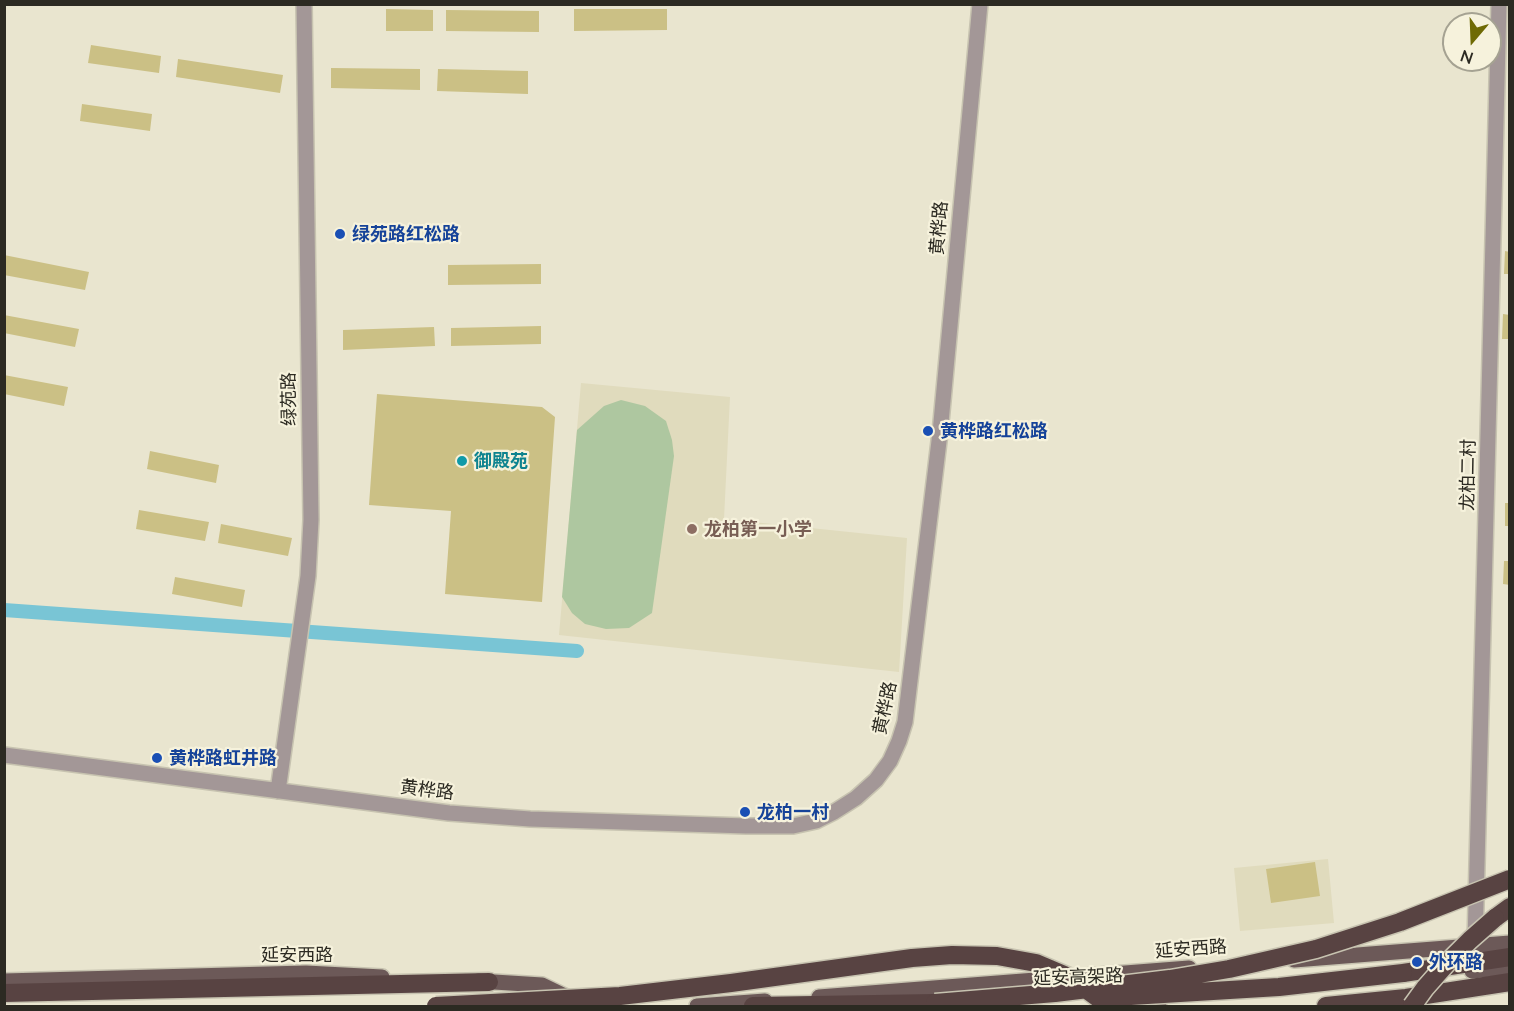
<!DOCTYPE html>
<meta charset="utf-8">
<style>
body{margin:0}
#map{position:relative;width:1514px;height:1011px;overflow:hidden;background:#e9e5cf;font-family:Lato,sans-serif}
canvas{display:block}
.frame{position:absolute;inset:0;border:6px solid #2c2a22;pointer-events:none}
.north{position:absolute;left:1442px;top:12px;width:60px;height:60px;box-sizing:border-box;background:#f6f2dc;border:2px solid #a5a292;border-radius:50%;rotate:199deg;font-size:16px;font-weight:700;line-height:24px;text-align:center;color:#2c2a22}
.north::after{content:'';display:block;margin:auto;width:21px;height:27px;background:#6f6a04;clip-path:polygon(50% 0,100% 100%,50% 72%,0 100%)}
</style>
<div id="map">
<canvas width="1514" height="1011"></canvas>
<div class="frame"></div>
<div class="north">N</div>
</div>
<script>
const ctx = document.querySelector('canvas').getContext('2d');
ctx.lineJoin = 'round';
function fill(path, color) { ctx.fillStyle = color; ctx.fill(path, 'evenodd'); }
const shape = rows => new Path2D(rows.map(r => 'M' + r).join(''));
function stroke(path, color, width, dash) { ctx.strokeStyle = color; ctx.lineWidth = width; ctx.lineCap = dash ? 'butt' : 'round'; ctx.setLineDash(dash || []); ctx.stroke(path); }
function write(font, color, halo, rows, align = 'center') {
  ctx.font = font + ' Lato,"Noto Sans SC",sans-serif'; ctx.lineWidth = 4.5; ctx.setLineDash([]); ctx.textBaseline = 'middle'; ctx.strokeStyle = halo; ctx.fillStyle = color; for (const [text, x, y, turn = 0] of rows) {
    ctx.save(); ctx.translate(x, y); ctx.rotate((+turn || 0) * Math.PI / 180); ctx.textAlign = isNaN(turn) ? turn : align; if (halo) ctx.strokeText(text, 0, 0); ctx.fillText(text, 0, 0); ctx.restore();
  }
}
fill(shape([
 [581,383,730,397,724,519,907,538,899,672,559,635],
 [1328,859,1334,923,1240,931,1234,868]
]), '#e0dbbd');
fill(shape([
 [621,400,645,406,666,421,672,440,674,456,652,613,629,628,606,629,585,624,572,613,562,597,577,430,604,406]
]), '#aec7a0');
stroke(shape([
 [4,610,577,651]
]), '#79c5d5', 14);
fill(shape([
 [386,9,433,10,433,31,386,31],
 [574,9,667,9,667,30,574,31],
 [446,10,539,11,539,32,446,31],
 [91,45,161,56,159,73,88,63],
 [178,59,283,75,280,93,176,77],
 [331,68,420,69,420,90,331,88],
 [438,69,528,71,528,94,437,91],
 [82,104,152,114,150,131,80,121],
 [1505,251,1510,252,1510,274,1504,274],
 [4,255,89,272,85,290,4,275],
 [541,264,541,284,448,285,448,265],
 [1503,314,1510,315,1510,339,1502,339],
 [4,315,79,329,75,347,4,333],
 [541,326,541,344,451,346,451,328],
 [434,327,435,346,343,350,343,330],
 [4,375,68,387,64,406,4,394],
 [377,394,542,407,555,417,542,602,445,594,451,511,369,505],
 [150,451,219,465,216,483,147,469],
 [1505,503,1510,503,1510,526,1505,526],
 [139,510,209,522,205,541,136,529],
 [221,524,292,538,288,556,218,543],
 [1504,561,1510,561,1510,585,1503,584],
 [175,577,245,590,242,607,172,594],
 [1315,862,1320,896,1271,903,1266,869]
]), '#cbc085');
const minor = shape([
 [4,755,449,813,530,819,746,826,793,826,816,821,834,812,856,798,876,780,890,761,899,741,905,722,940,433,980,4],
 [278,791,308,576,311,520,304,4],
 [1475,943,1499,4]
]);
const major = shape([
 [1294,960,1510,943],
 [1472,971,1510,967],
 [4,981,306,973,382,977],
 [478,981,542,985,573,1000],
 [819,997,1189,968],
 [697,1006,765,1001],
 [1120,1006,1159,1003]
]);
const highway = shape([
 [1495,918,1510,907],
 [1403,973,1510,957],
 [4,993,489,982],
 [753,1006,935,1003],
 [1326,1006,1406,998,1510,982]
]);
stroke(minor, '#c7c3b0', 18);
stroke(major, '#c7c3b0', 18);
stroke(highway, '#c7c3b0', 21);
stroke(minor, '#a39797', 15);
stroke(major, '#6c5958', 15);
stroke(highway, '#584342', 18);
const highwayBridge = shape([
 [1114,997,1279,987,1403,973],
 [935,1003,1055,993,1170,979,1229,969,1316,949,1400,922,1510,879],
 [436,1006,620,996,731,983,912,958,952,955,997,956,1036,963,1069,977,1109,1006],
 [1412,1006,1425,988,1448,962,1470,940,1495,918]
]);
stroke(highwayBridge, '#c7c3b0', 21, []);
stroke(highwayBridge, '#584342', 18);
for (const [x, y, r, color] of [
 [340,234,6,"#1a4fb4"],
 [928,431,6,"#1a4fb4"],
 [462,461,6,"#0f9aa8"],
 [692,529,6,"#8d6e63"],
 [157,758,6,"#1a4fb4"],
 [745,812,6,"#1a4fb4"],
 [1417,962,6,"#1a4fb4"]
]) { const dot = new Path2D(); dot.arc(x, y, r, 0, 2 * Math.PI); ctx.fillStyle = color; ctx.fill(dot); stroke(dot, '#f6f2dc', 2); }
write('18px', '#2c2a22', '#f6f2dc', [
 ["黄桦路",939,228,-85],
 ["绿苑路",289,399,-91],
 ["龙柏二村",1468,475,-89],
 ["黄桦路",885,708,-78],
 ["黄桦路",427,790,7],
 ["延安西路",1191,949,-4],
 ["延安西路",297,955],
 ["延安高架路",1078,977,-2]
]);
write('bold 18px', '#164399', '#f6f2dc', [
 ["绿苑路红松路",352,234],
 ["黄桦路红松路",940,431],
 ["黄桦路虹井路",169,758],
 ["龙柏一村",757,812],
 ["外环路",1429,962]
], 'left');
write('bold 18px', '#0d838f', '#f6f2dc', [
 ["御殿苑",474,461]
], 'left');
write('bold 18px', '#785e54', '#f6f2dc', [
 ["龙柏第一小学",704,529]
], 'left');
</script>
